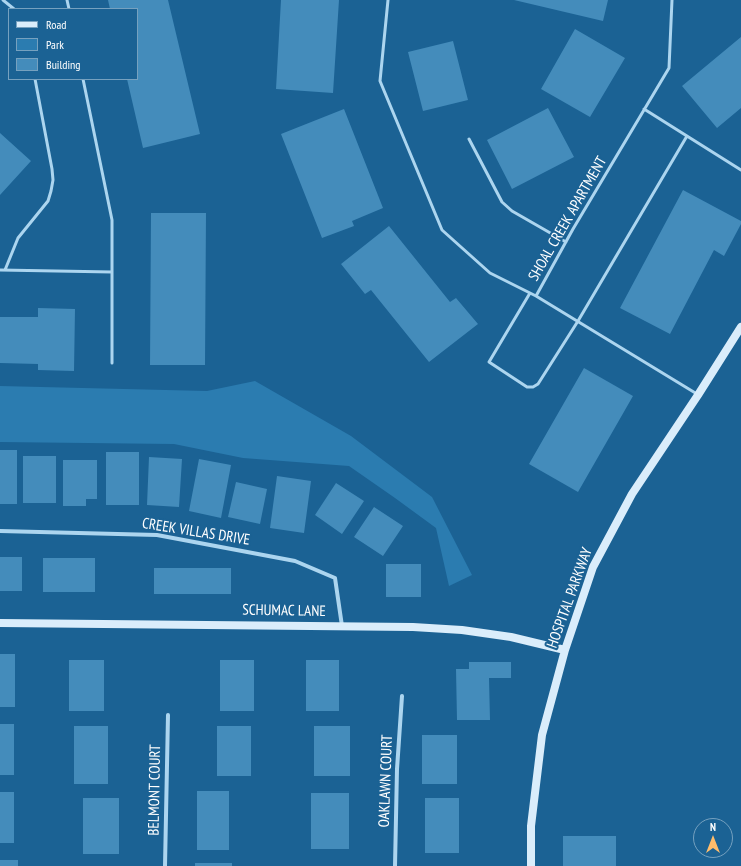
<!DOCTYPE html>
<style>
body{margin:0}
#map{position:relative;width:741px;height:866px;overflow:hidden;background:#1b6294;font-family:"PT Sans Narrow",sans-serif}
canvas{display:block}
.legend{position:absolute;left:8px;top:8px;width:130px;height:72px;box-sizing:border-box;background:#1b6294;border:1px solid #76a1bf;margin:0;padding:5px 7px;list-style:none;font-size:12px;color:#fff}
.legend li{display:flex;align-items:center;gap:8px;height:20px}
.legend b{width:20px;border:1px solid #76a1bf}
.north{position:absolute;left:693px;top:818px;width:40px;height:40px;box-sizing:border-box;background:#1b6294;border:1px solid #76a1bf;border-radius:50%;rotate:0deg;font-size:11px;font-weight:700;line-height:16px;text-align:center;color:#fff}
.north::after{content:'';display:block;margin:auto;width:14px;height:18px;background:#ffbd6b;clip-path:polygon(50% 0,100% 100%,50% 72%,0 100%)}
</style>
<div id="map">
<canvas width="741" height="866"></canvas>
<ul class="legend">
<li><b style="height:5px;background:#daedfb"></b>Road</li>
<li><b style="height:11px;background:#2b7cb0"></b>Park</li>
<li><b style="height:11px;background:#448cbb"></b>Building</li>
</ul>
<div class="north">N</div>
</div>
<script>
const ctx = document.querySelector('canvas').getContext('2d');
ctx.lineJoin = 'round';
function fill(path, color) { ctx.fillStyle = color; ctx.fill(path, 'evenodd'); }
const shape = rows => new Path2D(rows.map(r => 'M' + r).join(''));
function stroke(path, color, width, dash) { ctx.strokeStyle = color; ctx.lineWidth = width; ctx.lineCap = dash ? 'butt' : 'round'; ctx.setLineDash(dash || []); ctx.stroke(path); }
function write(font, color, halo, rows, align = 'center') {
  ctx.font = font + ' "PT Sans Narrow",sans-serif'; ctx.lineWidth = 4; ctx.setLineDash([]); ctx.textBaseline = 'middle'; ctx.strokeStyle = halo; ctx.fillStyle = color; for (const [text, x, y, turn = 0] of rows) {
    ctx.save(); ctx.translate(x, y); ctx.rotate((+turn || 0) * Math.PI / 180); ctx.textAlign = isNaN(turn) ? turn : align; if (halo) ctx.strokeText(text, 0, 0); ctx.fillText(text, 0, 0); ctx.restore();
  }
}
fill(shape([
 [255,381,351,436,432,497,472,575,449,586,436,528,395,498,349,466,243,458,174,444,0,442,0,386,207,391]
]), '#2b7cb0');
fill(shape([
 [108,0,168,0,200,134,143,148,127,79,137,79,137,9,110,9],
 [281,0,339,0,333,93,276,89],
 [514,0,608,0,603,21],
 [575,29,625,58,590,117,541,89],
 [741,37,741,108,717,128,682,86],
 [453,41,468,100,423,111,408,52],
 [548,108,574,157,512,189,487,140],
 [344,109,383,208,352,221,354,226,322,238,281,134],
 [0,133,31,161,0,195],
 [683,190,741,221,741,224,724,256,714,250,670,334,620,308],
 [151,213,206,213,205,365,150,365],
 [389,226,450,302,456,298,478,324,429,362,371,290,365,294,341,264],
 [38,308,75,309,74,371,38,370,38,364,0,363,0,317,38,317],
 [584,368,633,396,578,492,529,464],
 [0,450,17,450,17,504,0,504],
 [106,452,139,452,139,505,106,505],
 [23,456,56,456,56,503,23,503],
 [149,457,182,459,179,507,147,505],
 [199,459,231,465,221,518,189,511],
 [63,460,97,460,97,499,86,499,86,506,63,506],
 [277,476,311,481,304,533,270,528],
 [236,482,267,489,260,524,228,517],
 [336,483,364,501,342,534,315,515],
 [374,507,403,526,383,556,354,537],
 [0,557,22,557,22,591,0,591],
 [43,558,95,558,95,592,43,592],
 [386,564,421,564,421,597,386,597],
 [154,568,231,568,231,594,154,594],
 [0,654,15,654,15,707,0,707],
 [69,660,104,660,104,711,69,711],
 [220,660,254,660,254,711,220,711],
 [306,660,339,660,339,711,306,711],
 [469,662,511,662,511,678,489,678,490,720,457,720,456,669,469,669],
 [0,724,14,724,14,775,0,775],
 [74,726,108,726,108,784,74,784],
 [217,726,251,726,251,776,217,776],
 [314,726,350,726,350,776,314,776],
 [422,735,457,735,457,784,422,784],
 [197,791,229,791,229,850,197,850],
 [0,792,14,792,14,843,0,843],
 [311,793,349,793,349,849,311,849],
 [83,798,119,798,119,854,83,854],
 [425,798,459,798,459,853,425,853],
 [563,836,616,836,616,866,563,866],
 [0,860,18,860,18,866,0,866],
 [195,863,232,863,232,866,195,866]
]), '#448cbb');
stroke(shape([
 [3,0,14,9],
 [67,0,69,9],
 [388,0,380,81,442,230,490,273,536,296,573,229,669,68,672,0],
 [83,79,112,220,112,363],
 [644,109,741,170],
 [469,139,502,202,512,211,566,242],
 [0,270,112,272],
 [5,270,18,238,48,201,51,191,53,180,52,169,35,79],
 [530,293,489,362,527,387,533,387,538,384,578,321,687,136],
 [536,296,697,394]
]), '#acd5ef', 3);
stroke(shape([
 [0,531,157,535,295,561,335,578,342,626],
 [165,866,168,715],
 [395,866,397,769,402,696]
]), '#acd5ef', 4);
stroke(shape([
 [0,623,413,627,462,630,511,637,565,650],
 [531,866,531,826,542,735,565,650,593,567,632,494,698,395,741,327]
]), '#daedfb', 8);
write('15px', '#fff', '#1b6294', [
 ["SHOAL CREEK APARTMENT",568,219,-60],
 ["CREEK VILLAS DRIVE",196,532,9],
 ["HOSPITAL PARKWAY",570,598,-70],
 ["SCHUMAC LANE",284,611,1],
 ["OAKLAWN COURT",386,781,-88],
 ["BELMONT COURT",155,790,-89]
]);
</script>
